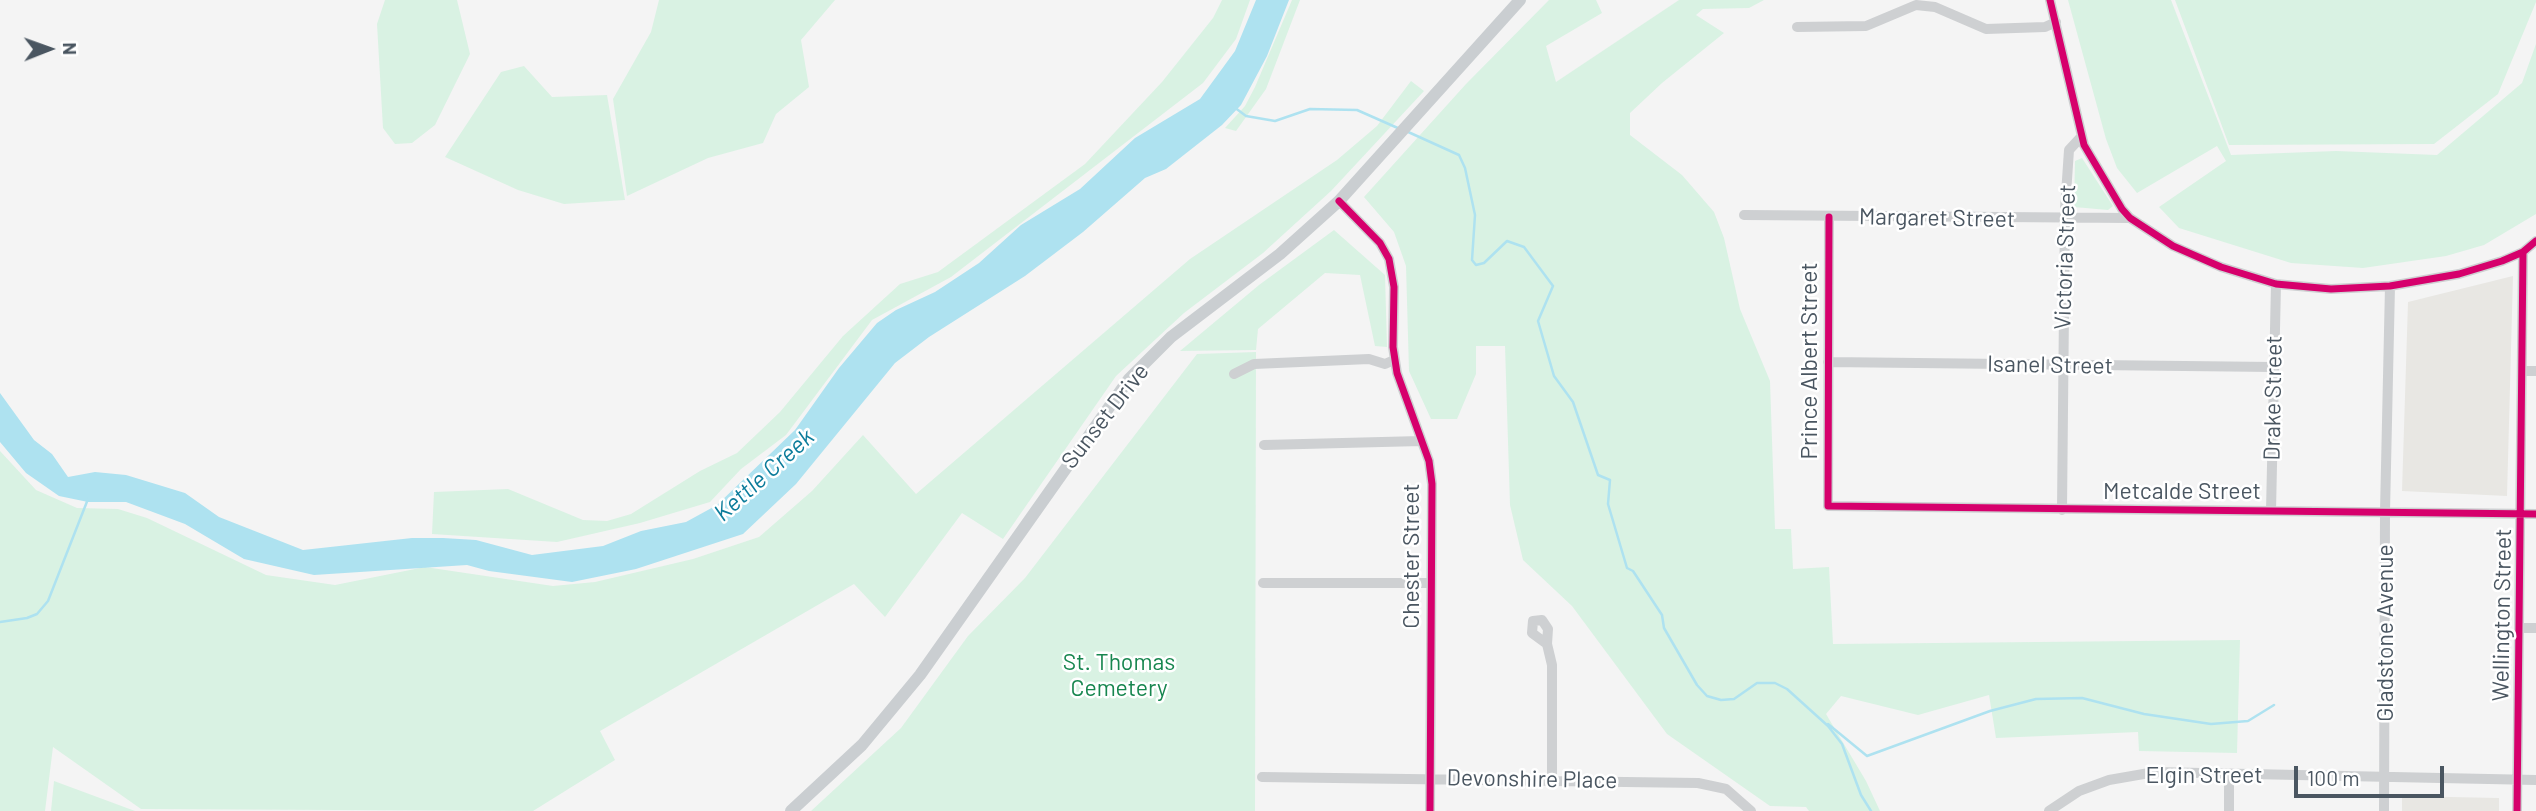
<!DOCTYPE html>
<style>
body{margin:0}
#map{position:relative;width:2536px;height:811px;overflow:hidden;background:#f4f4f4;font-family:Barlow,sans-serif}
canvas{display:block}
.north{position:absolute;left:14px;top:14px;width:70px;height:70px;-webkit-text-stroke:5px #fff;paint-order:stroke;rotate:89deg;font-size:19px;font-weight:700;line-height:28px;text-align:center;color:#4a5661}
.north::after{content:'';display:block;margin:auto;width:24px;height:32px;background:#4a5661;clip-path:polygon(50% 0,100% 100%,50% 72%,0 100%)}
.scale{position:absolute;left:2294px;top:766px;width:150px;height:32px;box-sizing:border-box;border:4px solid #4a5661;border-top:0;padding-left:9px;font-size:21px;line-height:24px;white-space:nowrap;color:#4a5661;-webkit-text-stroke:5px #fff;paint-order:stroke}
</style>
<div id="map">
<canvas width="2536" height="811"></canvas>
<div class="north">N</div>
<div class="scale">100 m</div>
</div>
<script>
const ctx = document.querySelector('canvas').getContext('2d');
ctx.lineJoin = 'round';
function fill(path, color) { ctx.fillStyle = color; ctx.fill(path, 'evenodd'); }
const shape = rows => new Path2D(rows.map(r => 'M' + r).join(''));
function stroke(path, color, width, dash) { ctx.strokeStyle = color; ctx.lineWidth = width; ctx.lineCap = dash ? 'butt' : 'round'; ctx.setLineDash(dash || []); ctx.stroke(path); }
function write(font, color, halo, rows, align = 'center') {
  ctx.font = font + ' Barlow,sans-serif'; ctx.lineWidth = 5; ctx.setLineDash([]); ctx.textBaseline = 'middle'; ctx.strokeStyle = halo; ctx.fillStyle = color; for (const [text, x, y, turn = 0] of rows) {
    ctx.save(); ctx.translate(x, y); ctx.rotate((+turn || 0) * Math.PI / 180); ctx.textAlign = isNaN(turn) ? turn : align; if (halo) ctx.strokeText(text, 0, 0); ctx.fillText(text, 0, 0); ctx.restore();
  }
}
fill(shape([
 [2513,276,2507,496,2402,491,2408,302],
 [2402,796,2499,798,2499,811,2402,811]
]), '#e8e7e3');
fill(shape([
 [385,0,457,0,470,54,435,125,412,143,395,144,383,128,377,24],
 [659,0,835,0,801,40,809,87,776,114,763,143,708,158,627,196,613,99,651,32],
 [1222,0,1250,0,1236,39,1203,83,951,277,872,320,786,435,741,469,710,502,640,523,557,542,432,534,434,492,508,489,583,520,607,521,631,514,700,471,737,453,780,412,843,336,900,284,938,272,1085,164,1162,82,1213,18],
 [1292,0,1300,0,1266,89,1236,131,1225,128,1245,106,1255,87],
 [1549,0,1596,0,1602,13,1546,46,1556,82,1679,0,1764,0,1749,8,1703,9,1696,15,1724,33,1662,83,1630,113,1630,135,1682,175,1714,212,1724,238,1740,309,1770,381,1775,529,1791,529,1793,569,1829,567,1833,644,2240,640,2237,753,2139,751,2138,732,1996,738,1989,695,1918,715,1841,696,1826,714,1866,781,1880,811,1809,811,1806,807,1770,806,1667,734,1572,606,1523,560,1510,505,1505,346,1476,346,1476,374,1457,419,1431,419,1409,371,1406,266,1394,232,1364,197,1466,84],
 [2068,0,2171,0,2231,155,2336,151,2437,155,2522,83,2536,44,2536,214,2484,245,2446,256,2363,268,2291,263,2179,228,2159,207,2226,161,2217,146,2137,193,2117,168,2106,139],
 [2175,0,2536,0,2536,2,2498,94,2434,144,2229,145],
 [524,66,552,97,607,95,625,200,564,204,518,190,445,157,501,72],
 [1411,81,1424,91,1331,191,1263,253,1184,313,1116,376,1003,539,962,513,885,617,854,584,600,731,615,760,533,811,141,809,53,747,45,811,0,811,0,451,36,490,77,508,118,509,147,518,266,575,335,585,425,567,553,586,595,582,693,559,759,537,812,491,863,435,916,494,1190,259,1337,160,1377,126],
 [2082,158,2113,206,2108,210,2074,207,2075,161],
 [1334,230,1385,275,1387,347,1375,346,1360,275,1325,273,1258,329,1256,350,1180,351,1259,285],
 [1256,352,1255,811,811,811,901,728,968,636,1025,578,1197,354],
 [54,781,135,811,51,811]
]), '#d9f2e3');
fill(shape([
 [1256,0,1289,0,1267,56,1241,105,1222,125,1166,169,1145,178,1083,232,1025,276,929,337,895,363,796,484,743,534,636,569,572,582,489,571,467,565,314,575,244,559,185,524,126,502,88,502,59,496,26,473,0,442,0,393,34,440,52,454,68,477,95,472,126,475,185,493,219,517,303,550,412,538,443,538,476,540,532,555,603,546,641,531,686,522,717,505,795,430,839,368,877,323,896,310,935,292,979,263,1021,225,1080,189,1135,138,1200,99,1235,51]
]), '#aee2f0');
stroke(shape([
 [1234,107,1246,116,1275,121,1310,109,1357,110,1400,129],
 [1406,131,1459,155,1465,168,1475,215,1472,260,1476,265,1484,263,1507,241,1524,247,1553,286,1538,321,1554,376,1573,402,1598,475,1610,480,1608,504,1627,568,1633,571,1662,615,1664,628,1697,685,1707,696,1721,700,1734,699,1757,683,1775,683,1787,689,1828,726,1842,744,1861,795,1871,811],
 [0,622,27,618,37,614,48,601,88,499],
 [1828,724,1867,756,1990,711,2036,699,2082,698,2144,714,2211,724,2248,721,2274,705]
]), '#aee2f0', 2.5);
stroke(shape([
 [2050,0,2084,145,2122,209,2130,218,2173,246,2221,267,2276,284,2331,289,2390,286,2459,274,2502,261,2523,252,2536,241],
 [1797,27,1866,26,1916,5,1935,7,1986,29,2045,27,2056,22],
 [1339,201,1380,243,1389,259,1394,287,1393,347,1397,373,1429,461,1432,484,1430,811],
 [1744,215,2130,218],
 [1829,217,1828,506,2536,514],
 [1828,362,2273,367],
 [2524,371,2536,371],
 [1234,374,1254,364,1369,359,1385,364,1394,360],
 [1264,445,1421,441],
 [2062,510,2065,209,2069,150,2082,136],
 [2271,511,2276,284],
 [1263,583,1431,583],
 [2522,628,2536,628],
 [1547,644,1532,633,1533,621,1542,620,1548,629,1547,644,1552,665,1552,778],
 [2229,775,2229,811],
 [1262,777,1698,783,1726,789,1751,811],
 [2049,811,2079,791,2109,780,2155,772,2536,780],
 [2384,811,2385,512,2390,286],
 [2517,811,2523,252]
]), '#ced0d2', 10);
stroke(shape([
 [791,811,862,745,920,675,1129,379,1171,337,1280,254,1339,201,1520,0]
]), '#caced1', 12);
stroke(shape([
 [2050,0,2084,145,2122,209,2130,218,2173,246,2221,267,2276,284,2331,289,2390,286,2459,274,2502,261,2523,252,2536,241],
 [1339,201,1380,243,1389,259,1394,287,1393,347,1397,373,1429,461,1432,484,1430,811],
 [1829,217,1828,506,2536,514],
 [2517,811,2523,252]
]), '#d6006c', 7);
write('23px', '#4a5661', '#fff', [
 ["Margaret Street",1937,218,1],
 ["Victoria Street",2065,257,-88],
 ["Prince Albert Street",1809,361,-90],
 ["Isanel Street",2050,365,1],
 ["Drake Street",2273,398,-89],
 ["Sunset Drive",1105,416,-52],
 ["Metcalde Street",2182,491],
 ["Chester Street",1411,556,-90],
 ["Wellington Street",2502,615,-89],
 ["Gladstone Avenue",2385,633,-90],
 ["Elgin Street",2204,775],
 ["Devonshire Place",1532,779,1]
]);
write('23px', '#17864f', '#fff', [
 ["St. Thomas",1119,662],
 ["Cemetery",1119,688]
]);
write('italic 24px', '#0c7c9b', '#fff', [
 ["Kettle Creek",764,475,-42]
]);
</script>
